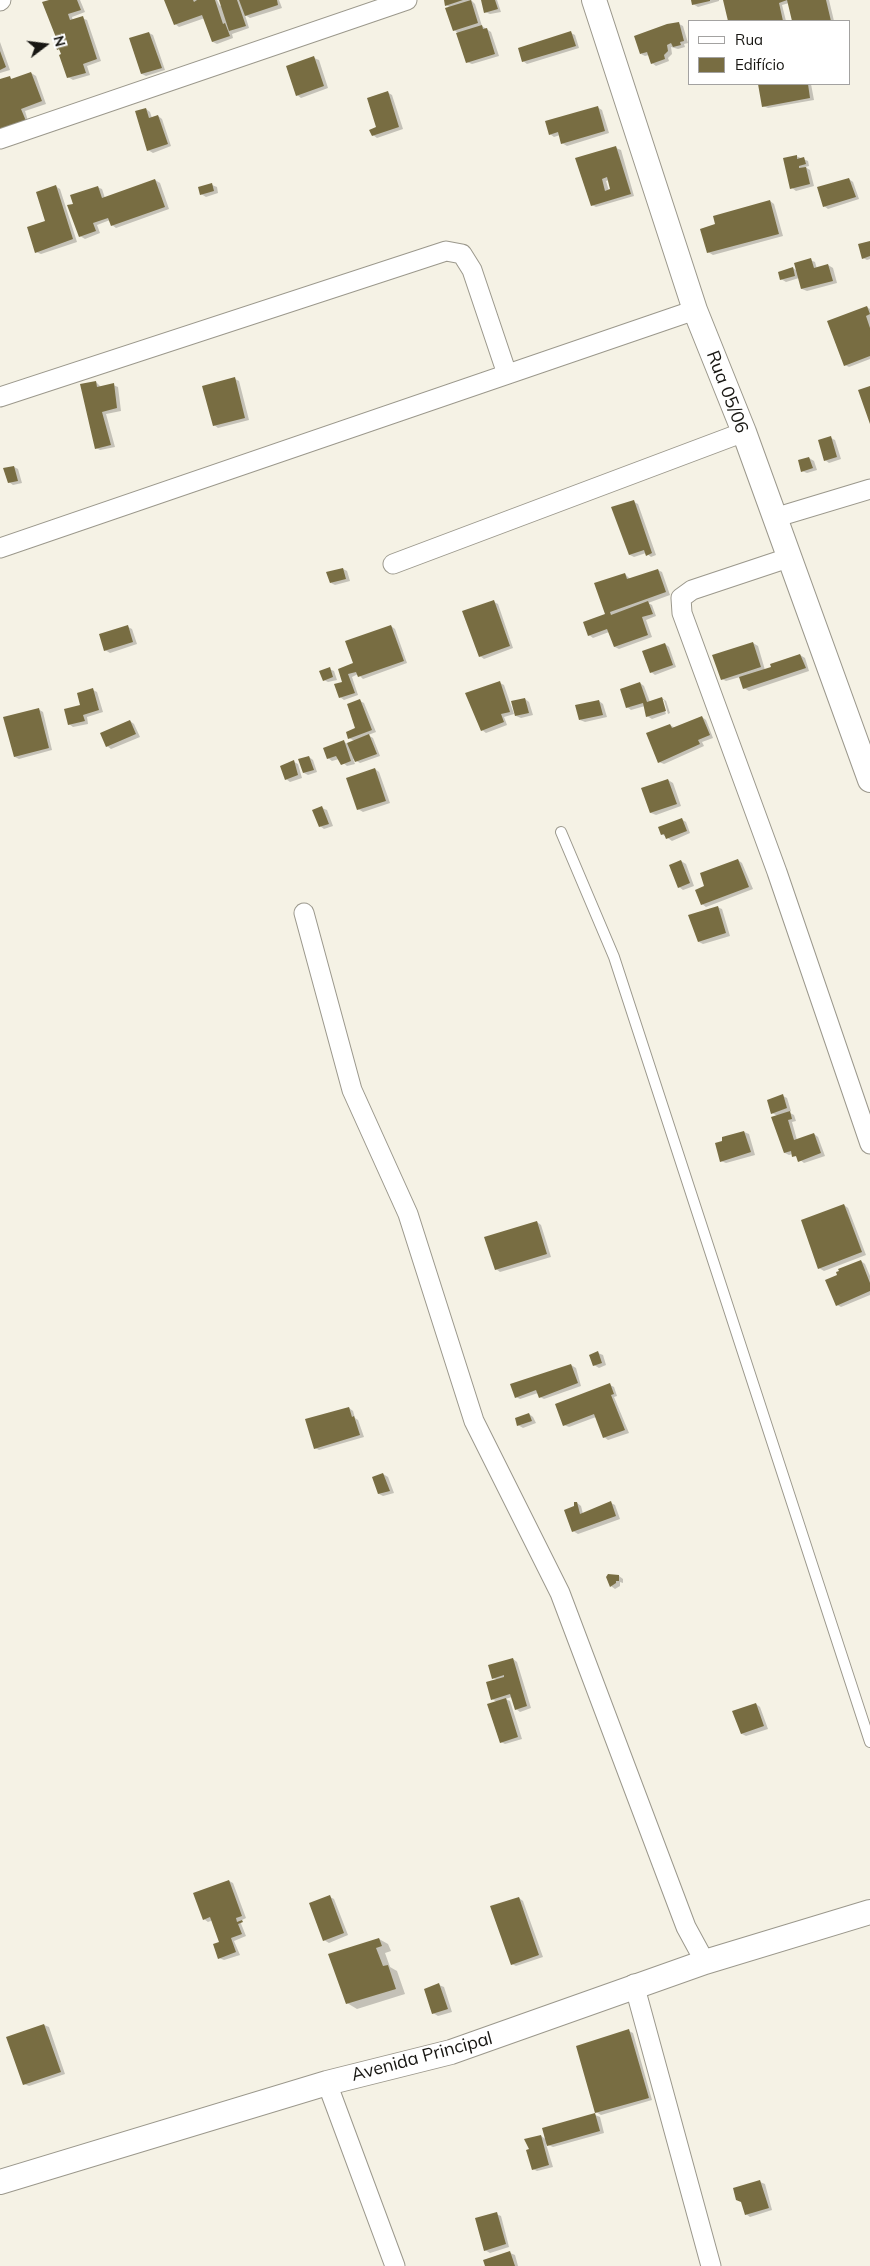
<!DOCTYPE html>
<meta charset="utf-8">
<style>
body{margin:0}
#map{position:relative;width:870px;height:2266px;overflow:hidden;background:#f5f2e5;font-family:Mulish,sans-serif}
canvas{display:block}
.legend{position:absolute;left:688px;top:20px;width:162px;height:65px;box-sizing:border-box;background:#fff;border:1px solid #a3a2a1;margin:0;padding:6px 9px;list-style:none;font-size:15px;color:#181713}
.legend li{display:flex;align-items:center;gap:10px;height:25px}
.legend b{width:25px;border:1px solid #a3a2a1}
.north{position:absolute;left:20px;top:20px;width:50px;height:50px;-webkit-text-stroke:4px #fff;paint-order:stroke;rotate:75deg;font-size:14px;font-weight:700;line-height:20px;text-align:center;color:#181713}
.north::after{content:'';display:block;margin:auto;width:18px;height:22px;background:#181713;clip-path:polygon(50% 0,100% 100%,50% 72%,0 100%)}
</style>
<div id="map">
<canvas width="870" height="2266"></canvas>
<ul class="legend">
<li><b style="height:6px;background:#fff"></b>Rua</li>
<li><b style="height:14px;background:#786d42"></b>Edifício</li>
</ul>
<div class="north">N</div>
</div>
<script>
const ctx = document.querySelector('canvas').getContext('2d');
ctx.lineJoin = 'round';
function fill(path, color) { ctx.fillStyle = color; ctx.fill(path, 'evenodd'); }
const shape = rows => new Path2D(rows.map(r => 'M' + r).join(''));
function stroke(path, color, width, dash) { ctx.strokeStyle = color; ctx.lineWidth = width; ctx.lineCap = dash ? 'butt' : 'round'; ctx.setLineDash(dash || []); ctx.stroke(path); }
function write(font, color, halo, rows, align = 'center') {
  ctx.font = font + ' Mulish,sans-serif'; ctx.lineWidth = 4; ctx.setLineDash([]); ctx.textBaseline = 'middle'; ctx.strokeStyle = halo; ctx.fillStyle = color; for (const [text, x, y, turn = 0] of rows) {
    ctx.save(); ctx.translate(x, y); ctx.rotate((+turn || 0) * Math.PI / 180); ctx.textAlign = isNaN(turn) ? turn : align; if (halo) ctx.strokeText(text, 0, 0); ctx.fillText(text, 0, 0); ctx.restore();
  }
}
fill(shape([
 [55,0,80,0,85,12,72,17,73,21,82,18,87,20,101,61,87,66,90,75,73,80,68,77,61,51,58,49],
 [166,0,217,0,220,6,222,5,220,0,279,0,282,8,250,18,245,15,249,28,232,34,233,38,217,44,213,42,205,18,179,27,175,24],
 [445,0,471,0,475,4,482,26,491,32,499,56,472,64,467,62,458,33,454,30,451,8,446,5],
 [482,0,497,0,501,12,490,14,485,12],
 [692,0,719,0,719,1,698,7,693,4],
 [724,0,829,0,834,21,794,21,789,3,782,5,786,21,729,21],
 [679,24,683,26,688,43,684,44,685,47,678,49,671,47,672,54,668,58,669,61,656,66,652,63,649,55,645,56,641,54],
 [149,33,153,35,165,70,146,76,142,74],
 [571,33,575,35,579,48,527,64,523,61],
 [0,42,10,70,0,73],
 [314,58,319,60,328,88,301,98,297,95],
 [31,73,36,76,46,104,25,111,29,124,3,132,0,81,9,77,13,80],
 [759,84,811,84,814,100,768,108,763,106],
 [387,92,392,95,403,129,377,138,373,135,378,128],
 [597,107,602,110,609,133,567,146,562,143,560,135,554,137,550,134],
 [146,109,150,112,152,118,158,116,162,119,171,146,153,153,148,150],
 [616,148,621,150,634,196,596,207,592,205,577,158],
 [609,180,612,190,609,191,606,181],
 [796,156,808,161,809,166,805,167,810,170,814,186,796,191,792,188],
 [849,179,853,182,859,199,828,209,824,206],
 [155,180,160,183,169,209,116,228,112,225,110,220,97,225,100,233,85,239,80,236,74,204,97,187,102,189,105,198],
 [212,185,217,187,218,193,206,197,201,194],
 [55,186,60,189,77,242,41,254,36,252,47,222],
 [770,201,774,204,783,236,713,255,708,252],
 [870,242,870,259,867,260,863,258],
 [810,260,815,262,817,269,828,265,833,268,837,283,807,291,802,289,799,278,786,282,781,279,793,268,797,271],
 [867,307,870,309,870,359,849,367,845,365],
 [235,379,239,381,249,420,218,428,214,425],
 [96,382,101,387,113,385,118,387,121,411,106,414,115,447,100,450,96,448],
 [831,438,835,440,841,459,829,463,825,460],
 [809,458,814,461,817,470,807,473,802,471],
 [14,467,18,469,22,483,13,485,9,482],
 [634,502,638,504,656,555,651,557,646,553,634,557,630,555],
 [343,569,347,571,350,581,335,585,331,583],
 [658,570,662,572,670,595,648,603,652,605,656,616,646,620,652,637,619,649,615,647,609,632,593,638,589,635,606,615,625,574,630,579],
 [494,602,498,604,513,648,484,659,480,656],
 [391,626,395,629,407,663,363,679,358,674,352,677,358,695,344,700,340,697,344,682,339,670,354,664],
 [128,627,132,629,137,644,110,653,105,650],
 [753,643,758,646,765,670,800,655,805,658,809,671,749,691,744,688,740,677,726,681,722,679],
 [665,644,669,647,676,667,655,675,651,672],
 [329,669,334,671,337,680,328,682,324,680],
 [500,683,504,685,514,714,504,717,507,725,486,733,482,730],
 [640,683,644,686,650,702,662,698,666,701,670,713,668,714,664,700,661,700,666,714,652,719,647,716,645,706,631,710,627,707],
 [93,690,97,692,103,712,87,717,88,724,73,727,69,724],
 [525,699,529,702,533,715,521,718,516,716],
 [360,701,364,703,376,732,368,735,373,738,380,756,360,763,353,759,355,764,347,766,339,759,332,761,328,758,344,742,348,744,355,741,349,738,357,729],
 [599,701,603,704,607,717,585,722,580,720],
 [38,709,43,712,52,750,19,759,15,757],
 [702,717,706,720,713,738,702,742,704,746,664,764,659,762,670,725,675,728],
 [130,721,134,724,140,737,111,749,107,746],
 [309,757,313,760,317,772,308,775,304,773],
 [294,762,298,764,302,778,290,782,286,779],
 [375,769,379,772,390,803,363,812,358,809],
 [668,780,673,783,681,806,656,815,651,813,643,789],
 [322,808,327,810,333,826,324,829,320,826],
 [681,819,686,822,690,833,672,841,662,834],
 [738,860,742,863,753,889,706,907,702,904,706,887],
 [681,861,686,864,694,886,683,890,679,887],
 [717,907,722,909,730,936,703,944,699,942],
 [783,1096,787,1098,791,1111,788,1112,794,1115,796,1121,792,1122,797,1140,814,1134,818,1137,825,1156,804,1163,793,1154,789,1155,785,1153,778,1116,772,1113],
 [744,1132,749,1134,755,1155,726,1163,721,1161,724,1142],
 [844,1205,848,1208,866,1255,824,1271,819,1268],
 [537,1222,541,1225,551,1257,500,1272,496,1269],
 [861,1261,865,1264,870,1276,870,1295,841,1307,837,1305,838,1276,841,1272],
 [598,1353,603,1355,606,1365,599,1368,594,1365],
 [571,1365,576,1368,581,1386,544,1399,540,1397,538,1393,520,1399,516,1397],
 [610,1385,614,1387,617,1396,614,1397,629,1433,608,1440,604,1437,596,1417,569,1427,564,1425],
 [349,1408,353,1411,355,1418,358,1420,364,1437,319,1450,315,1448],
 [529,1414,533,1417,536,1423,523,1428,518,1425],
 [383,1474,388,1477,394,1493,383,1496,379,1494],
 [577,1503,581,1506,583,1514,611,1503,615,1505,620,1519,578,1534,573,1531],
 [619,1576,623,1579,623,1583,620,1582,620,1586,615,1589,611,1586],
 [513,1659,517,1662,531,1708,520,1712,516,1709,512,1697,505,1699,510,1701,522,1739,505,1744,501,1742,497,1702,492,1699,498,1680,493,1678],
 [756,1704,760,1707,768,1729,746,1736,742,1734],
 [229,1881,233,1883,246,1918,240,1921,246,1936,234,1941,240,1955,224,1960,219,1958,221,1943,213,1920,208,1922,204,1919],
 [330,1897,334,1899,348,1935,329,1943,324,1940],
 [519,1898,523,1901,543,1957,516,1966,512,1964],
 [379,1939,388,1944,391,1951,385,1953,390,1967,397,1971,405,1994,357,2009,347,2003],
 [439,1985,444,1987,452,2012,438,2016,433,2013],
 [44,2025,49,2027,65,2074,29,2086,24,2084],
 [629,2031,633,2033,652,2100,601,2115,596,2112],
 [595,2115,600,2117,604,2133,553,2147,546,2144,553,2167,537,2171,533,2169,541,2136,547,2140],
 [760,2182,765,2184,772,2210,750,2217,746,2214,742,2202],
 [496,2214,501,2216,509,2247,490,2253,485,2250],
 [510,2253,515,2255,518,2266,486,2266]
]), '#0003');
fill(shape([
 [49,0,77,0,81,10,68,14,70,20,83,16,97,59,83,64,86,73,67,78,59,55,61,54,59,49,57,50,54,40,57,40,42,2],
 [164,0,193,0,194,2,197,0,215,0,223,24,225,23,230,36,212,42,202,15,174,25],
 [219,0,237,0,246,26,229,31],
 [239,0,277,0,278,5,245,16],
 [444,0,463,0,445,6],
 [471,0,478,23,453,31,445,8],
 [481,0,495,0,498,9,484,13],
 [691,0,710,0,710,1,692,5],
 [723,0,787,0,779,3,783,21,728,21],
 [787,0,826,0,831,21,792,21],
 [679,22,684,41,680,42,681,45,673,47,671,43,667,45,668,51,664,55,665,59,651,64,647,52,640,54,634,36,667,24],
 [482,25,483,29,487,28,495,54,466,63,456,33],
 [571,31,576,46,522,62,518,48],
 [149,32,162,68,141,74,129,38],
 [0,51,6,67,0,70],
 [314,56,324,86,296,96,286,66],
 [31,72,42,101,21,109,26,121,0,130,0,79,10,76,11,79],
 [758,84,808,84,810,98,762,107],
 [388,91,399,127,372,136,369,130,376,127,367,98],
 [598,106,605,131,561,144,558,132,549,135,545,121],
 [146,108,149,118,158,115,168,144,147,151,135,111],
 [616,146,631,194,591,206,575,158],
 [607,177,610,189,605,191,602,179],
 [797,155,797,159,804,157,806,164,799,166,799,168,806,167,810,184,790,189,783,158],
 [849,178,856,197,823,207,817,187],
 [155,179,165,207,111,226,108,218,93,223,96,231,79,237,67,205,73,204,70,195,98,186,102,198],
 [212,183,214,191,200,195,198,187],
 [56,185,73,239,35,253,27,227,45,221,36,192],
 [770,200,779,234,707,253,700,229,715,224,713,216],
 [870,241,870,256,862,259,858,244],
 [811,258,814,268,828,264,833,281,801,289,794,263],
 [793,267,795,276,780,280,778,272],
 [867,306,870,314,866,316,870,328,870,356,844,366,827,321],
 [235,377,245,418,213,426,202,386],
 [96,381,97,387,114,383,117,408,102,412,111,445,95,449,80,384],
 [870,386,870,424,858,390],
 [831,436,837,457,824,461,818,440],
 [809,457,813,468,801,472,798,460],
 [14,466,18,481,8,483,3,468],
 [634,500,652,553,646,556,644,550,629,555,611,507],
 [343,568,346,579,330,583,326,572],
 [658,569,666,592,610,612,611,615,648,601,653,614,642,617,648,635,614,647,607,629,588,636,583,622,605,614,594,583,625,573,627,579],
 [494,600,510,646,479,657,462,611],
 [128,625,133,642,104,651,99,634],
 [391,625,404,661,358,677,356,672,348,674,355,693,339,698,334,684,342,682,338,669,353,663,345,641],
 [753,642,761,667,721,680,712,655],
 [665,643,673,665,650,673,642,651],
 [800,654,806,668,743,689,739,677,771,667,770,664],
 [330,667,333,677,323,681,319,671],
 [500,681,510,712,501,714,504,722,481,731,465,693],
 [640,682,647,702,662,697,666,711,646,717,643,703,626,708,620,689],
 [93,688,99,710,83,715,85,721,68,725,64,709,80,705,77,693],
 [525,698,529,713,515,716,511,701],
 [360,699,372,730,348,739,346,732,355,728,347,704],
 [599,700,603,715,579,720,575,705],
 [39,708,49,748,14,757,3,717],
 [702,716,710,735,698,740,700,744,658,763,646,733,670,724,672,728],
 [130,720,136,734,106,747,100,733],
 [369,734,377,754,355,762,347,743],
 [344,740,351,761,341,765,336,756,327,759,323,748],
 [309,756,314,770,303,773,298,759],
 [294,760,298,775,285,780,280,766],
 [375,768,386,801,357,810,346,778],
 [668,779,677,804,650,813,641,788],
 [322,806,329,824,319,827,312,810],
 [682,818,687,831,666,839,664,834,661,835,658,827],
 [738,859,749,887,701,905,695,890,704,886,700,873],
 [681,860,690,883,678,888,669,865],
 [718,906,726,933,698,942,688,915],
 [783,1094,787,1108,771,1114,767,1100],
 [790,1111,792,1119,788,1120,794,1140,814,1133,821,1153,798,1162,796,1156,792,1157,791,1151,784,1153,771,1117],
 [744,1131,751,1152,720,1162,715,1143,722,1141,722,1137],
 [844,1204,862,1252,818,1269,801,1220],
 [537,1221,547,1254,495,1270,484,1237],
 [861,1260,870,1283,870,1291,836,1306,825,1280,837,1275,836,1272,839,1271,838,1269],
 [598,1351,602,1363,593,1366,589,1355],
 [571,1364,578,1383,539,1398,536,1390,515,1398,510,1384],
 [610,1383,614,1394,611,1395,625,1430,603,1438,594,1414,563,1426,555,1404],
 [349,1407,352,1417,354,1416,360,1435,314,1449,305,1419],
 [529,1413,532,1421,517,1426,515,1418],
 [383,1473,390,1491,378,1494,372,1477],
 [611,1501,616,1516,572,1532,564,1510,574,1506,574,1502,577,1502,580,1514],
 [608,1574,619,1575,619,1581,616,1581,616,1583,610,1587,606,1577],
 [513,1658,527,1706,515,1710,510,1694,491,1700,486,1682,504,1677,504,1675,492,1679,488,1665],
 [506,1698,518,1737,500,1743,487,1704],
 [756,1703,764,1726,741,1734,732,1711],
 [229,1880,242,1916,236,1918,237,1922,242,1920,243,1922,238,1924,242,1934,231,1938,236,1952,218,1959,213,1944,219,1942,210,1917,203,1920,193,1893],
 [330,1895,344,1933,323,1941,309,1903],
 [519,1897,539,1955,511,1965,490,1906],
 [379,1938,382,1946,376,1948,383,1966,388,1965,396,1989,346,2004,328,1954],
 [439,1983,448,2009,432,2014,424,1989],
 [44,2024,61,2072,23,2085,6,2037],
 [629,2029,649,2098,595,2113,576,2046],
 [595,2113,600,2131,547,2146,542,2128],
 [541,2135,549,2165,532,2170,526,2150,529,2149,524,2139],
 [760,2180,769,2208,745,2215,741,2202,736,2200,733,2188],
 [497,2212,506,2244,484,2251,475,2218],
 [510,2251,515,2266,485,2266,483,2260]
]), '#786d42');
const service = shape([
 [561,832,614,957,870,1742]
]);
const minor = shape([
 [0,1,1,0],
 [0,139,407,0],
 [0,397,446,251,462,254,472,270,507,374],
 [774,518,870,489],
 [0,548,695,310],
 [788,558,692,590,681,598,682,613,777,872,870,1144],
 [393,564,744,432],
 [304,913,352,1090,408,1214,474,1421,560,1593,686,1927,705,1962],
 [634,1984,711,2266],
 [327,2083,395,2266]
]);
const tertiary = shape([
 [594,0,695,310,744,432,870,780],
 [0,2182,327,2083,451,2052,705,1962,870,1912]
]);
stroke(service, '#9b988c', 12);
stroke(minor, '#9b988c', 21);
stroke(tertiary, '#9b988c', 26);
stroke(service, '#fff', 10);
stroke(minor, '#fff', 19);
stroke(tertiary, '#fff', 24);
write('18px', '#181713', '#fff', [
 ["Rua 05/06",727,392,69],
 ["Avenida Principal",422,2057,-15]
]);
</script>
